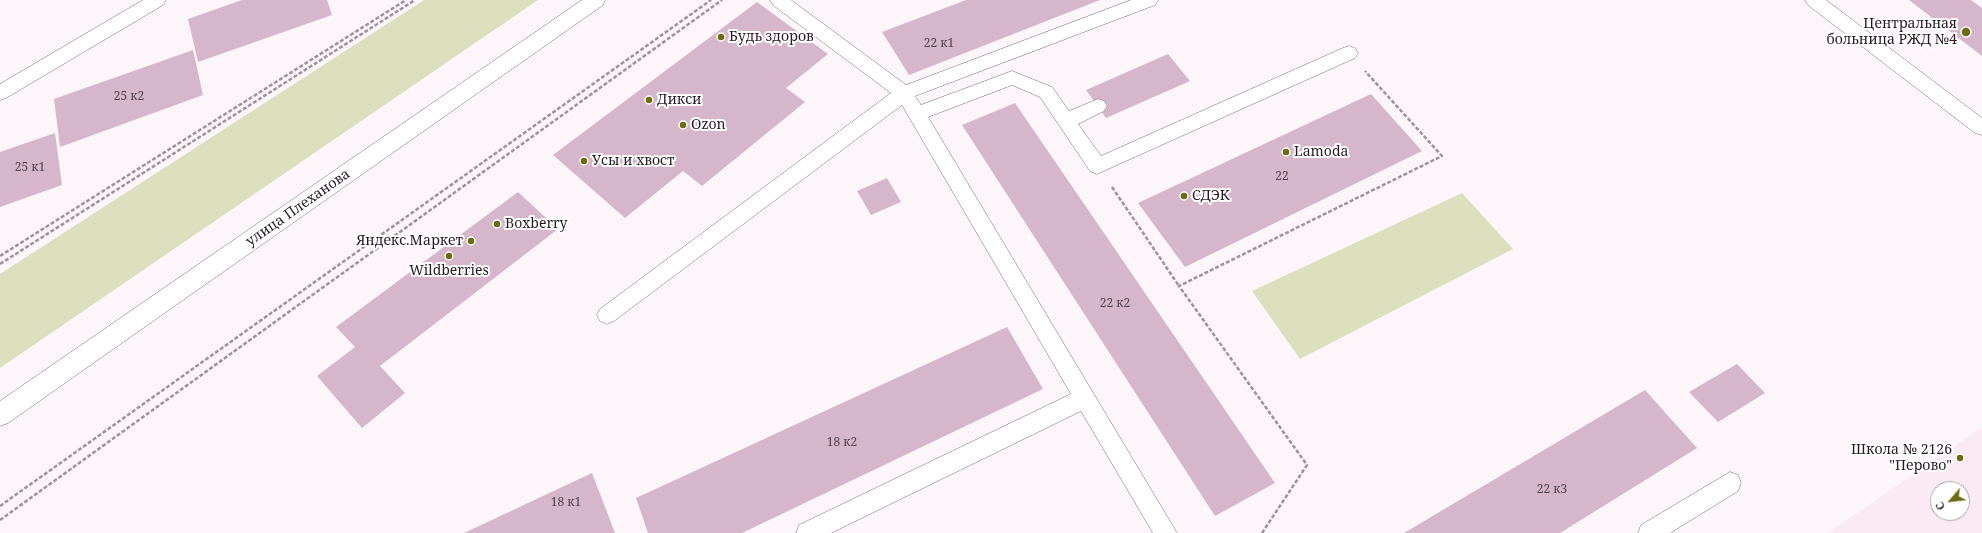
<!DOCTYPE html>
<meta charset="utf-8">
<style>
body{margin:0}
#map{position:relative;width:1982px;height:533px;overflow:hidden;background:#fcf5fa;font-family:"Noto Serif",serif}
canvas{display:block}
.north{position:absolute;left:1930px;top:481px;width:40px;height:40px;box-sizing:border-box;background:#fff;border:1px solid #a9a4a7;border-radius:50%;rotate:242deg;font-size:11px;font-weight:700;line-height:16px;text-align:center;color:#281c24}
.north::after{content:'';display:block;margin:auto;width:14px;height:18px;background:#6b6d10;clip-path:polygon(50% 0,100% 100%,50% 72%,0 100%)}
</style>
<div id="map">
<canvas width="1982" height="533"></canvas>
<div class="north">С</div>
</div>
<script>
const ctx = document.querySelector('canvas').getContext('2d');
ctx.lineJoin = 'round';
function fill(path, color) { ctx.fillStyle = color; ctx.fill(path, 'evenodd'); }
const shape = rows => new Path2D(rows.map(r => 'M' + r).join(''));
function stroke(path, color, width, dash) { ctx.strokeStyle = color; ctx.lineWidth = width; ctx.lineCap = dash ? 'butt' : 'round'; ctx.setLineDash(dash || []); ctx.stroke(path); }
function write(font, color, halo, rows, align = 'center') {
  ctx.font = font + ' "Noto Serif",serif'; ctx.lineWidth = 4; ctx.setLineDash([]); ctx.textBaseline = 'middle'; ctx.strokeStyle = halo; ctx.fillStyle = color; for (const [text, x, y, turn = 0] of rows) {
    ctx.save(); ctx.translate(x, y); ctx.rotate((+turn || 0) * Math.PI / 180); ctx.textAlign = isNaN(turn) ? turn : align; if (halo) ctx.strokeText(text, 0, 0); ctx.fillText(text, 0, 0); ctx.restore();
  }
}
fill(shape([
 [1982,427,1982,533,1828,533],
 [1938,489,1962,489,1962,513,1938,513]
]), '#faeaf4');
fill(shape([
 [424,0,538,0,0,368,0,274],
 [1462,193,1513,249,1300,359,1252,291]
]), '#dcdfbd');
fill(shape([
 [242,0,327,0,332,15,198,62,188,19],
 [966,0,1100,0,909,75,882,32],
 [1909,0,1971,0,1982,8,1982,56],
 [757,2,828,54,786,88,805,102,702,186,683,171,625,218,553,155],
 [193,50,203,95,60,147,54,99],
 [1168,54,1190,81,1106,118,1086,90],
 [1371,94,1422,151,1185,267,1138,203],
 [1015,103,1275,483,1215,516,962,125],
 [55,133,62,185,0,207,0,152],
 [887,178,901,202,871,215,857,191],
 [518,192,558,229,380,366,405,393,362,428,317,376,355,347,336,327],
 [1007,327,1043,389,742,533,648,533,636,498],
 [1737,364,1765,393,1718,422,1689,392],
 [1645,390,1697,448,1560,533,1404,533],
 [592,473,615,533,464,533]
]), '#d6b6cb');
const service = shape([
 [143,0,166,0,163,5,6,98,0,100,0,84,143,0],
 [770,0,791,0,906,85,1131,0,1158,0,1155,5,915,96,921,105,1012,71,1052,87,1069,111,1098,99,1104,101,1107,106,1104,111,1078,124,1101,156,1343,48,1349,46,1355,48,1358,53,1355,58,1097,174,1090,171,1040,97,1012,85,928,117,1177,533,1153,533,1081,411,831,533,796,533,799,525,1071,394,902,105,614,321,607,324,600,321,597,315,600,309,891,93,773,5,770,0],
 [1805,0,1826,0,1982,118,1982,135,1975,133,1808,5,1805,0],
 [1730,472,1738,475,1741,483,1738,491,1670,533,1638,533,1641,525,1730,472]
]);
const tertiary = shape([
 [582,0,605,0,603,5,8,423,0,426,0,401,582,0]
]);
stroke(service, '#806376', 1);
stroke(tertiary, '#806376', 1);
stroke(shape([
 [1112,187,1179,286],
 [0,256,406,0],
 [0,264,415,0],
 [0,506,711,0],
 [0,520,722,0],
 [1262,533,1307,465,1179,286,1442,156,1365,71]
]), '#9d949a', 2.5, [4, 2]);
fill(service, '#fff');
fill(tertiary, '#fff');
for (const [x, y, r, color] of [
 [1966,32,5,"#6b6d10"],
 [721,37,4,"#6b6d10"],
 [649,100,4,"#6b6d10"],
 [683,125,4,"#6b6d10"],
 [1286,152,4,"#6b6d10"],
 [584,161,4,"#6b6d10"],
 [1184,196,4,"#6b6d10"],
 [497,224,4,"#6b6d10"],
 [471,241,4,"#6b6d10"],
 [449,256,4,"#6b6d10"],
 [1960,458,4,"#6b6d10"]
]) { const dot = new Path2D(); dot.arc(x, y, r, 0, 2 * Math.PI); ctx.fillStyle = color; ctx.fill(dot); stroke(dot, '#fff', 1.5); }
write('12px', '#54424e', null, [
 ["22 к1",939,44],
 ["25 к2",129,97],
 ["25 к1",30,168],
 ["22",1282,177],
 ["22 к2",1115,304],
 ["18 к2",842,443],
 ["22 к3",1552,490],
 ["18 к1",566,503]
]);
write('14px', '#281c24', '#fff', [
 ["Центральная",1957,24,"right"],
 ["больница РЖД №4",1957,40,"right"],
 ["Будь здоров",729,37],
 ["Дикси",657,100],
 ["Ozon",691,125],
 ["Lamoda",1294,152],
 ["Усы и хвост",592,161],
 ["СДЭК",1192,196],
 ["Boxberry",505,224],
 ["Яндекс.Маркет",463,241,"right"],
 ["Wildberries",449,271,"center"],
 ["Школа № 2126",1952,450,"right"],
 ["\"Перово\"",1952,466,"right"]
], 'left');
write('14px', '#281c24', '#fff', [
 ["улица Плеханова",298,208,-35]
]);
</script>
